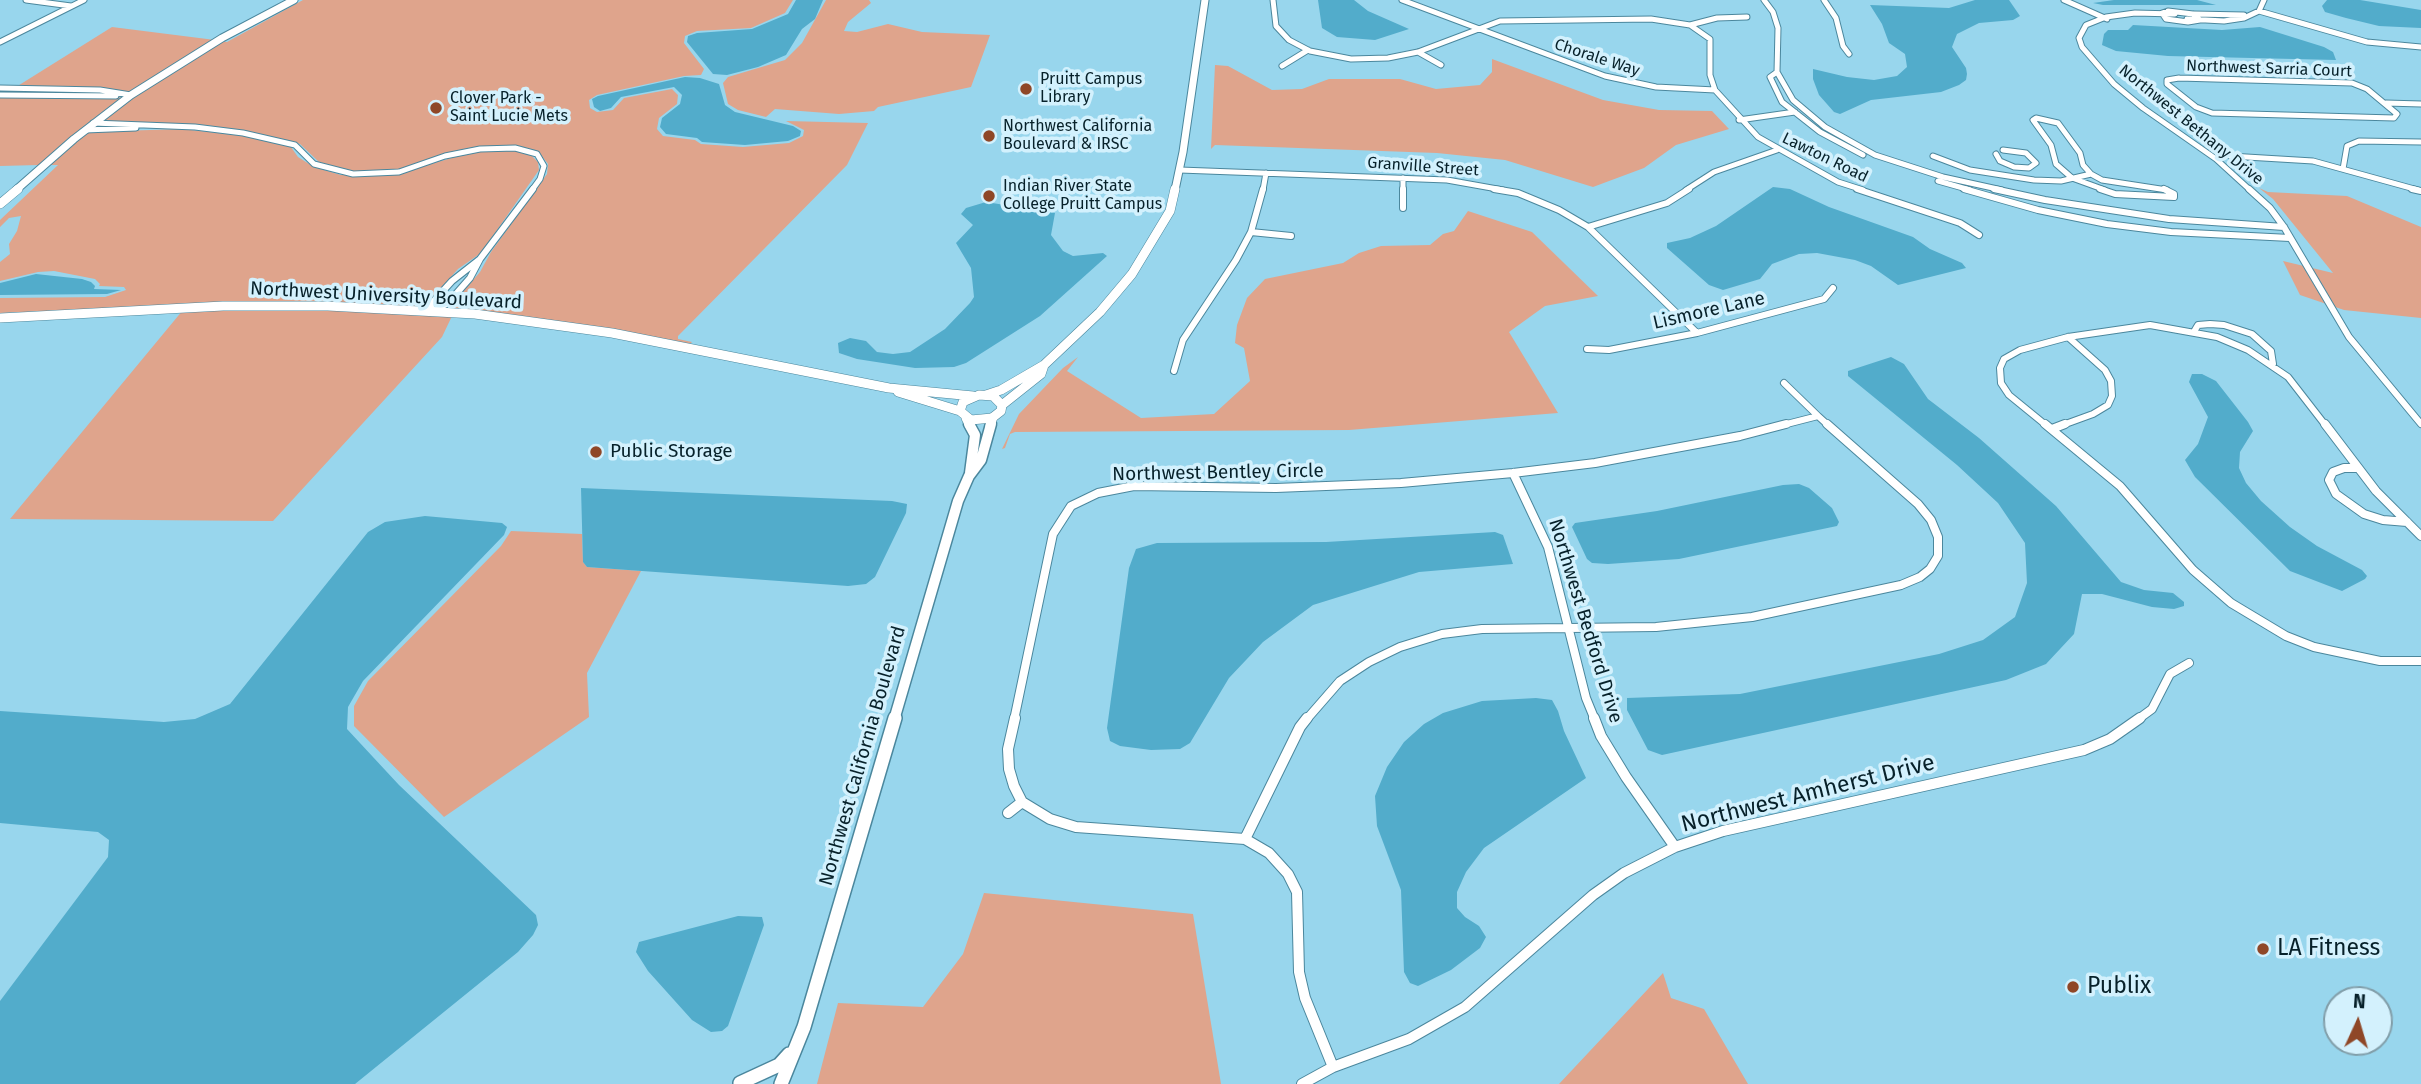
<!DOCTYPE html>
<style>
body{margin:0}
#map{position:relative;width:2421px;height:1084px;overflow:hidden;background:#98d6ed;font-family:"Fira Sans",sans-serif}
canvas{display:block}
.north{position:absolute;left:2323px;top:986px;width:70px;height:70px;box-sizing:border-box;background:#d3f1fd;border:2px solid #819ea9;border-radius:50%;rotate:4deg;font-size:19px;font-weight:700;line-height:28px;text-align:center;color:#07212a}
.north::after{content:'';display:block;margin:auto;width:24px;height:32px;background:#8f4727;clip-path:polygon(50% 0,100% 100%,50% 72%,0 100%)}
</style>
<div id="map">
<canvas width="2421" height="1084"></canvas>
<div class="north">N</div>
</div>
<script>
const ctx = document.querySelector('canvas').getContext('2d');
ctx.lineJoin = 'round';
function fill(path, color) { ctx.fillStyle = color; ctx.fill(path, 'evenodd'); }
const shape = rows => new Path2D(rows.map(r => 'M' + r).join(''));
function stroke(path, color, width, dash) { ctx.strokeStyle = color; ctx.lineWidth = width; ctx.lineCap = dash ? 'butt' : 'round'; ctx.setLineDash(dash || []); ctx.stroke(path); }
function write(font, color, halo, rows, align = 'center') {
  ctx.font = font + ' "Fira Sans",sans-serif'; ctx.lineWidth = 7; ctx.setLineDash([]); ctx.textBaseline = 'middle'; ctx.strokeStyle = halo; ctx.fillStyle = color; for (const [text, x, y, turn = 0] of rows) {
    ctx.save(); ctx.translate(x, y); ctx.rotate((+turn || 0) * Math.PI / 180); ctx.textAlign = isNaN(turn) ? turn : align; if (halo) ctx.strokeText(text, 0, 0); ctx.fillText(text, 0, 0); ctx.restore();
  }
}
fill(shape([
 [303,0,793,0,785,13,751,28,697,31,685,36,684,43,704,69,701,75,684,76,597,95,589,100,590,108,597,112,613,110,624,98,672,89,678,95,677,104,659,118,657,129,663,136,695,140,701,144,743,147,789,143,803,136,804,130,786,121,868,123,847,165,678,336,678,339,692,342,690,344,557,321,453,310,451,307,454,302,480,272,491,252,547,174,548,164,538,151,514,145,481,147,441,155,399,170,355,172,320,163,300,144,247,131,205,125,99,121,135,94,221,41,227,42],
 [826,0,869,0,871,3,848,22,844,31,857,32,888,24,922,32,990,35,971,87,878,107,874,111,839,114,775,109,766,117,738,110,728,104,723,83,728,77,785,60,802,43],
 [112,27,215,40,130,93,16,87],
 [1492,59,1603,100,1659,110,1712,111,1729,129,1676,145,1644,168,1593,187,1505,160,1437,153,1215,145,1211,149,1215,65,1228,66,1272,90,1302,89,1329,79,1400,79,1436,89,1480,85,1492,72],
 [0,97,93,99,124,97,39,165,0,166],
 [182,129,245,136,291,147,298,157,314,167,341,175,397,174,475,151,514,150,532,156,538,162,539,170,481,253,458,269,429,301,420,306,93,309,0,313,0,298,105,297,126,290,124,287,99,286,100,284,95,279,54,271,38,272,0,281,0,262,10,254,9,244,17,231,21,216,9,218,0,227,0,220,58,165,46,165,86,132],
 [2259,188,2268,192,2347,196,2421,227,2421,318,2344,310,2300,295,2283,261,2333,273,2273,199],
 [1468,211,1532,232,1598,296,1545,306,1509,332,1558,413,1349,430,1015,432,1010,434,1005,448,1002,449,1019,414,1063,368,1078,357,1067,371,1141,418,1214,414,1250,381,1244,348,1235,343,1237,325,1247,298,1265,279,1343,263,1359,253,1381,246,1430,245,1443,234,1454,231],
 [326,309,452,316,442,337,273,521,10,519,183,310],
 [511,531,582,534,583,562,587,567,641,571,587,673,589,717,444,817,354,726,354,706,368,681,501,546],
 [984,893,1193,914,1221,1084,817,1084,838,1003,923,1007,963,954],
 [1663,973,1671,998,1704,1009,1748,1084,1559,1084]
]), '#dfa48c');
fill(shape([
 [796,0,823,0,815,19,802,29,786,55,758,67,727,75,713,74,687,42,688,36,697,33,752,29,788,14],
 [1318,0,1354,0,1368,11,1409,29,1375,40,1337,37,1322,28],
 [1975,0,2009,0,2020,16,2013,20,1979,23,1957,34,1952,47,1966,68,1967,74,1966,80,1959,85,1941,92,1871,100,1840,114,1834,112,1819,95,1813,79,1813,69,1847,77,1874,80,1897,76,1907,67,1905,54,1889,43,1882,24,1870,5,1949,8],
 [2114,0,2197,0,2216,5,2103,5,2093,3],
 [2327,0,2360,0,2421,10,2421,28,2379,26,2346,18,2325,12,2322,6],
 [2133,25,2222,30,2260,27,2324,47,2333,52,2336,60,2168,56,2116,51,2102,45,2104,34,2108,30,2128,30],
 [685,77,700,78,719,84,725,105,735,112,793,126,801,131,800,136,788,141,745,145,702,142,697,138,666,134,660,127,662,118,680,104,682,95,674,87,621,97,611,108,600,111,594,107,592,99,598,96],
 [1773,187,1790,189,1829,207,1913,237,1930,249,1962,263,1966,268,1898,285,1871,266,1855,260,1817,253,1799,254,1772,264,1760,279,1723,290,1709,285,1667,248,1667,243,1690,238,1716,226],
 [986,202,1055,213,1051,235,1063,251,1073,256,1103,253,1107,256,1040,316,966,363,954,367,915,368,857,359,839,353,838,343,850,338,866,341,877,352,893,354,910,352,945,329,970,303,974,297,971,268,956,243,973,225,961,214,966,208],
 [36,274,82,279,91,282,95,286,94,289,121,290,107,294,0,295,0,283],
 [1891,357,1904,364,1928,399,1979,438,2056,506,2121,582,2144,590,2173,593,2184,602,2184,606,2174,609,2152,607,2102,594,2082,594,2074,634,2046,664,2006,680,1662,755,1648,750,1627,710,1627,698,1740,694,1939,654,1983,640,2015,617,2027,583,2025,543,1998,503,1957,465,1848,376,1848,371],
 [2192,374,2202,374,2216,381,2248,422,2253,431,2240,452,2239,468,2246,483,2261,501,2290,527,2317,546,2362,570,2367,576,2365,579,2342,591,2290,571,2195,477,2185,460,2198,444,2208,417,2189,382],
 [1799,484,1809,488,1832,508,1839,522,1837,526,1679,559,1608,564,1592,563,1587,559,1572,527,1575,523,1657,511,1783,485],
 [581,488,892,501,907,504,906,513,875,577,866,584,848,586,587,567,583,562],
 [425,516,502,523,507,527,504,535,363,681,348,707,347,729,399,785,536,915,538,925,533,935,518,952,355,1084,0,1084,0,1001,108,857,109,840,98,832,0,823,0,711,164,722,195,719,230,704,368,532,385,522],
 [1495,532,1503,535,1513,564,1419,572,1313,605,1263,642,1229,678,1190,743,1180,749,1151,750,1120,746,1110,741,1107,728,1129,568,1136,549,1157,543,1326,542],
 [1536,698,1552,700,1558,711,1564,731,1586,778,1484,848,1466,872,1457,892,1457,908,1465,917,1479,926,1486,937,1480,948,1451,970,1418,986,1410,983,1404,972,1401,890,1377,826,1375,796,1387,767,1404,742,1424,724,1443,713,1482,701],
 [738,916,762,917,764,925,728,1026,722,1031,711,1032,692,1020,648,971,636,952,639,942]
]), '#52accb');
const minorFar3 = shape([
 [26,0,71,6],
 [1273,0,1276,26,1289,40,1310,51,1351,59,1388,58,1418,52,1500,21,1651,19,1690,25,1710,39,1710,75,1715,90,1758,137,1838,182,1863,190],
 [1402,0,1605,76,1656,87,1715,90],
 [1764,0,1773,12,1778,28,1777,72,1793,100,1825,127,1875,155,1943,177,2002,190],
 [1824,0,1836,18,1843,46,1849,54],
 [2064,0,2107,19],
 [2168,11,2193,14,2200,20,2188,22,2166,19,2162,13,2168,11],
 [2259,11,2367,42,2421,47],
 [2175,14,2135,13,2106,17,2086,25,2079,38,2082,47,2114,84,2143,108,2216,159,2250,190],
 [2194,14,2244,15],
 [2187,19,2224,21,2244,18,2259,11,2264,0],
 [1690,25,1717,18,1747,17],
 [0,42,84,0],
 [1418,52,1441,65],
 [1282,66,1308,50],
 [1777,72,1770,77,1782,102,1820,132,1863,155],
 [2179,78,2352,83,2367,89,2397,114,2394,118,2212,113,2196,107,2167,84,2167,80,2179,78],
 [0,88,100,90,131,95],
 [0,95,116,96],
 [2386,103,2421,104],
 [1739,120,1795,112],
 [93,123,195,127,243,133,295,145,314,164,353,174,399,172,445,156,480,149,515,148,537,154,544,166,540,179,532,190],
 [85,130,136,128],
 [1996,154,2000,161,2014,167,2029,168,2036,163,2026,153,2003,150],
 [1933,156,1970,170,2034,180,2061,181,2091,174],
 [2230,156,2313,161,2418,190],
 [2343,169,2347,146,2359,141,2421,142],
 [1180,170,1447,180,1503,190],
 [1403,178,1403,190],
 [1938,181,1970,190],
 [1263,190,1266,173],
 [1686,190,1714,172,1777,150],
 [2105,190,2072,178,2056,164,2051,145,2033,120,2036,118,2058,123,2080,153,2083,165,2091,174,2102,180,2167,190]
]);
const minorFar2 = shape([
 [1403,189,1403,208],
 [1494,189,1518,193,1559,210,1588,227,1697,333],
 [1857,189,1960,223,1979,235],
 [1964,189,2038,210,2107,224,2171,232,2290,238],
 [1994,189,2045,200,2169,219,2284,227],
 [2100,189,2115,194,2174,197,2174,194,2164,189],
 [2249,189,2270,208,2284,227,2349,337,2421,424],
 [2412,189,2421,191],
 [1588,227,1667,203,1689,189],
 [1251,232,1291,236],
 [431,312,448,303,470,278,480,259,533,189],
 [431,312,431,304,452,281,480,259],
 [2195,330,2198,325,2210,324,2224,325,2252,334,2271,351,2273,364],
 [1587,349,1609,350,1697,333,1824,299,1833,288],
 [1174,371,1183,340,1236,260,1251,232,1263,189],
 [1784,383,1818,416],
 [1779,426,1818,416,1829,426],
 [2047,426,2009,395,2001,383,2000,368,2004,359,2020,350,2068,337,2150,325,2217,337,2248,350,2288,377,2326,426],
 [2060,426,2093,414,2108,405,2112,396,2111,381,2105,370,2068,337]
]);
const minorFar1 = shape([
 [2045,424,2120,486,2193,570,2231,603,2286,636,2314,647,2380,661,2421,661],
 [2325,424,2376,491,2421,536],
 [2052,429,2065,424],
 [2358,468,2344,468,2333,472,2329,480,2336,494,2364,514,2383,520,2407,522],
 [1513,473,1548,547,1586,698,1595,720],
 [1014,720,1053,534,1071,506,1098,493,1134,486,1276,488,1401,483,1513,473,1595,463,1740,436,1786,424],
 [1306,720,1340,681,1369,662,1400,647,1442,634,1482,629,1656,627,1752,617,1901,585,1920,577,1930,569,1938,556,1938,537,1931,520,1918,504,1827,424],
 [2137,720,2152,709,2170,674,2189,663]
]);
const minor = shape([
 [1015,718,1008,749,1009,769,1014,786,1022,802,1050,819,1076,827,1245,839],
 [1594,718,1601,736,1626,777,1675,847],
 [1008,813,1022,802],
 [1245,839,1269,853,1288,874,1297,892,1299,972,1305,998,1333,1067],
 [1245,839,1300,727,1307,718],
 [1302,1084,1333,1067,1409,1039,1465,1007,1593,895,1624,873,1675,847,1723,831,2084,750,2110,739,2140,718]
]);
const tertiaryFar3 = shape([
 [16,190,74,139,131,95,222,38,294,0],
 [1175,190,1183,152,1205,0]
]);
const tertiaryFar2 = shape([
 [0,204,18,189],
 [0,318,223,306,328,306,475,314,612,333,889,388,973,396],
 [898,392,960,411],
 [979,395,993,396,1002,405,1001,411,992,418,971,420,960,411,963,402,979,395],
 [986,395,1001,390,1044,365,1100,312,1132,274,1170,211,1175,189],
 [1002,405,1041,374,1044,365],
 [966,418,970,426],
 [990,426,993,417]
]);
const tertiaryFar1 = shape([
 [969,424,975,435,970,473],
 [894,720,958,501,969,476,981,460,991,424]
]);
const tertiary = shape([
 [740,1083,779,1065,789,1054],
 [781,1084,804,1027,895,718]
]);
stroke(minorFar3, '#4b879d', 7);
stroke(minorFar2, '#4b879d', 8);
stroke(minorFar1, '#4b879d', 10);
stroke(minor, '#4b879d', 12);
stroke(tertiaryFar3, '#4b879d', 9);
stroke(tertiaryFar2, '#4b879d', 10);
stroke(tertiaryFar1, '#4b879d', 13);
stroke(tertiary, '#4b879d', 16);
stroke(minorFar3, '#fff', 5);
stroke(minorFar2, '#fff', 6);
stroke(minorFar1, '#fff', 8);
stroke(minor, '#fff', 10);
stroke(tertiaryFar3, '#fff', 7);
stroke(tertiaryFar2, '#fff', 9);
stroke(tertiaryFar1, '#fff', 10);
stroke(tertiary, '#fff', 13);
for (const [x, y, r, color] of [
 [1026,89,7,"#8f4727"],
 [436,108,7,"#8f4727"],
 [989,136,7,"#8f4727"],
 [989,196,7,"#8f4727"],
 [596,452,7,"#8f4727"],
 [2263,949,7,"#8f4727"],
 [2073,987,7,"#8f4727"]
]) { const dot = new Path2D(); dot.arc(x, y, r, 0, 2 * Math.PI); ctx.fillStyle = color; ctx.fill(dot); stroke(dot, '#d3f1fd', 2.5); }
write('16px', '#07212a', '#d3f1fd', [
 ["Chorale Way",1597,58,18],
 ["Northwest Sarria Court",2269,69,2],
 ["Northwest Bethany Drive",2191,125,39],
 ["Lawton Road",1825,158,26],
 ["Granville Street",1423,167,4]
]);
write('16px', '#07212a', '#d3f1fd', [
 ["Pruitt Campus",1040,80],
 ["Library",1040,98],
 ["Clover Park -",450,99],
 ["Saint Lucie Mets",450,117],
 ["Northwest California",1003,127],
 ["Boulevard & IRSC",1003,145],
 ["Indian River State",1003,187],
 ["College Pruitt Campus",1003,205]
], 'left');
write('19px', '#07212a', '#d3f1fd', [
 ["Northwest University Boulevard",386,296,3],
 ["Lismore Lane",1709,311,-13],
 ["Northwest Bentley Circle",1218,473,-1],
 ["Northwest Bedford Drive",1585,621,73],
 ["Northwest California Boulevard",863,756,-74]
]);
write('19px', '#07212a', '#d3f1fd', [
 ["Public Storage",610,452]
], 'left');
write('23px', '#07212a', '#d3f1fd', [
 ["Northwest Amherst Drive",1808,794,-14]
]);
write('23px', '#07212a', '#d3f1fd', [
 ["LA Fitness",2277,949],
 ["Publix",2087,987]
], 'left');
</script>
